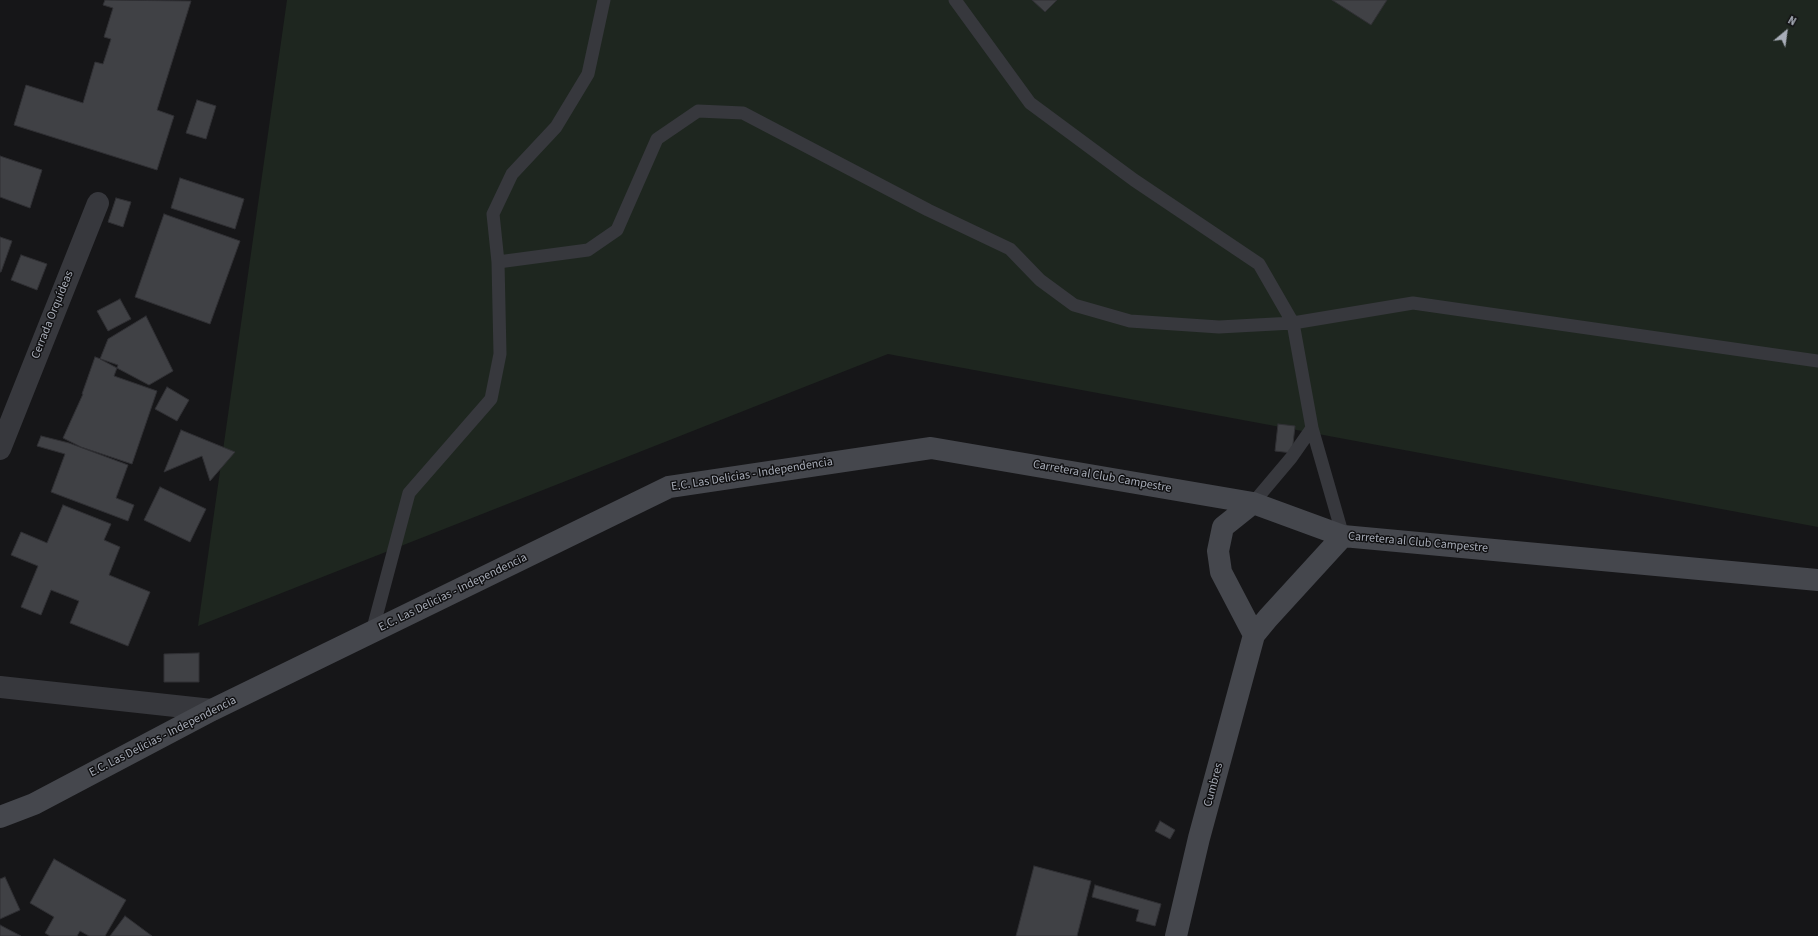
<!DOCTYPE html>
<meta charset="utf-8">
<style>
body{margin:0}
#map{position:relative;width:1818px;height:936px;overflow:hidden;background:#161618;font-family:"Source Sans 3",sans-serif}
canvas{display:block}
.north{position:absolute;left:1766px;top:12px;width:40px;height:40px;-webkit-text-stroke:3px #111113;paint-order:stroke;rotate:29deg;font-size:11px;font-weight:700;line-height:16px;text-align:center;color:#a8adb8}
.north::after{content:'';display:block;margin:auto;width:14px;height:18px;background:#a8adb8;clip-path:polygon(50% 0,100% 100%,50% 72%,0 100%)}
</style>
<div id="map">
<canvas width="1818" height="936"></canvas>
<div class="north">N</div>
</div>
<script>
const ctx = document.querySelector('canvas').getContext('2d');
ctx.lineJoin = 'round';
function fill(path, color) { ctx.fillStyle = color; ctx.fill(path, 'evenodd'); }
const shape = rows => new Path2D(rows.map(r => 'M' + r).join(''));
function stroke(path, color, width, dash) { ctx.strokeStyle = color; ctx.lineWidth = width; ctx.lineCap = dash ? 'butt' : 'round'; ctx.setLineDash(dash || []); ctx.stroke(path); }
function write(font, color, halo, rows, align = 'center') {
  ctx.font = font + ' "Source Sans 3",sans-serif'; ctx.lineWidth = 3; ctx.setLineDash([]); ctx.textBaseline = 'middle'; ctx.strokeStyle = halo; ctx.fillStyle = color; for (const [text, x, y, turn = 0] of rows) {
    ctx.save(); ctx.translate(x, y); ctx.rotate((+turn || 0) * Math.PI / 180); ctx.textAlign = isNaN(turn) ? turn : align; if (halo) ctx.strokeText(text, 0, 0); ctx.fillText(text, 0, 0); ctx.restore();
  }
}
fill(shape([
 [287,0,1818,0,1818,527,888,354,198,626]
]), '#1e261f');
const building = shape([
 [105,0,191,1,157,110,174,116,157,170,14,125,26,85,83,103,95,62,103,64,111,39,104,37,113,8,103,5,105,0],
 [1032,0,1057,0,1045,12,1032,0],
 [1332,0,1387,0,1371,25,1332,0],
 [197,100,216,106,206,139,186,133,197,100],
 [0,156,42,170,30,208,0,197,0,156],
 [180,178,244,199,235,229,171,208,180,178],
 [116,198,131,202,123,227,108,222,116,198],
 [164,214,240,241,210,324,135,297,164,214],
 [0,237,12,241,1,272,0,272,0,237],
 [21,255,47,264,37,290,11,280,21,255],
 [120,299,131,319,108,331,97,311,120,299],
 [146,316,173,371,149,385,100,359,108,339,146,316],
 [95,357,118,365,114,376,157,391,132,464,81,447,63,438,83,394,82,394,95,357],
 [167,387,189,400,177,421,155,409,167,387],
 [1278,424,1295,426,1292,453,1275,451,1278,424],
 [181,430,235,452,210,481,202,456,164,472,181,430],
 [41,436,69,443,128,465,116,498,134,505,128,521,51,492,65,454,37,446,41,436],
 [160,487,206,509,190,542,144,520,160,487],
 [63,505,111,524,104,540,120,547,109,575,150,592,128,646,70,623,79,601,51,590,41,615,21,607,38,566,11,555,21,532,47,543,63,505],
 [199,653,199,682,164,682,164,654,199,653],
 [1160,821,1175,830,1170,839,1155,831,1160,821],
 [54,859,126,900,105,936,89,936,80,931,77,936,50,936,45,933,54,917,30,903,54,859],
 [1034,866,1091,881,1077,936,1016,936,1034,866],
 [5,877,20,910,0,919,0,879,5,877],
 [1095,885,1161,904,1155,926,1136,921,1139,910,1092,897,1095,885],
 [125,916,152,936,110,936,125,916],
 [0,925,21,936,0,936,0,925]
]);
fill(building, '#404145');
stroke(building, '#303034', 1);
stroke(shape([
 [955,0,1030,103,1134,180,1259,264,1293,323,1312,428,1343,536],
 [498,262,588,250,617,230,657,139,698,111,743,113,928,210,1010,249,1040,280,1074,305,1130,321,1219,327,1293,323,1413,303,1818,361],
 [1253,503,1291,458,1312,428],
 [372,632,409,493,491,399,500,354,498,262,493,214,512,174,556,127,588,74,604,0]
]), '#37383d', 13);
stroke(shape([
 [0,449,98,203],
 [0,687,212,710]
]), '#37383d', 22);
stroke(shape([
 [1253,503,1223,527,1218,551,1221,572,1254,635],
 [0,817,34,804,212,710,669,487,931,448,1253,503,1343,536,1818,580],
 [1176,936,1199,838,1254,635,1268,618,1343,536]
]), '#45474d', 22);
write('12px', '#a8adb8', '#111113', [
 ["Cerrada Orquídeas",53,315,-68],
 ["E.C. Las Delicias - Independencia",752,475,-9],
 ["Carretera al Club Campestre",1102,477,10],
 ["Carretera al Club Campestre",1418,543,5],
 ["E.C. Las Delicias - Independencia",453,593,-26],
 ["E.C. Las Delicias - Independencia",163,737,-27],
 ["Cumbres",1214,785,-75]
]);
</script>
